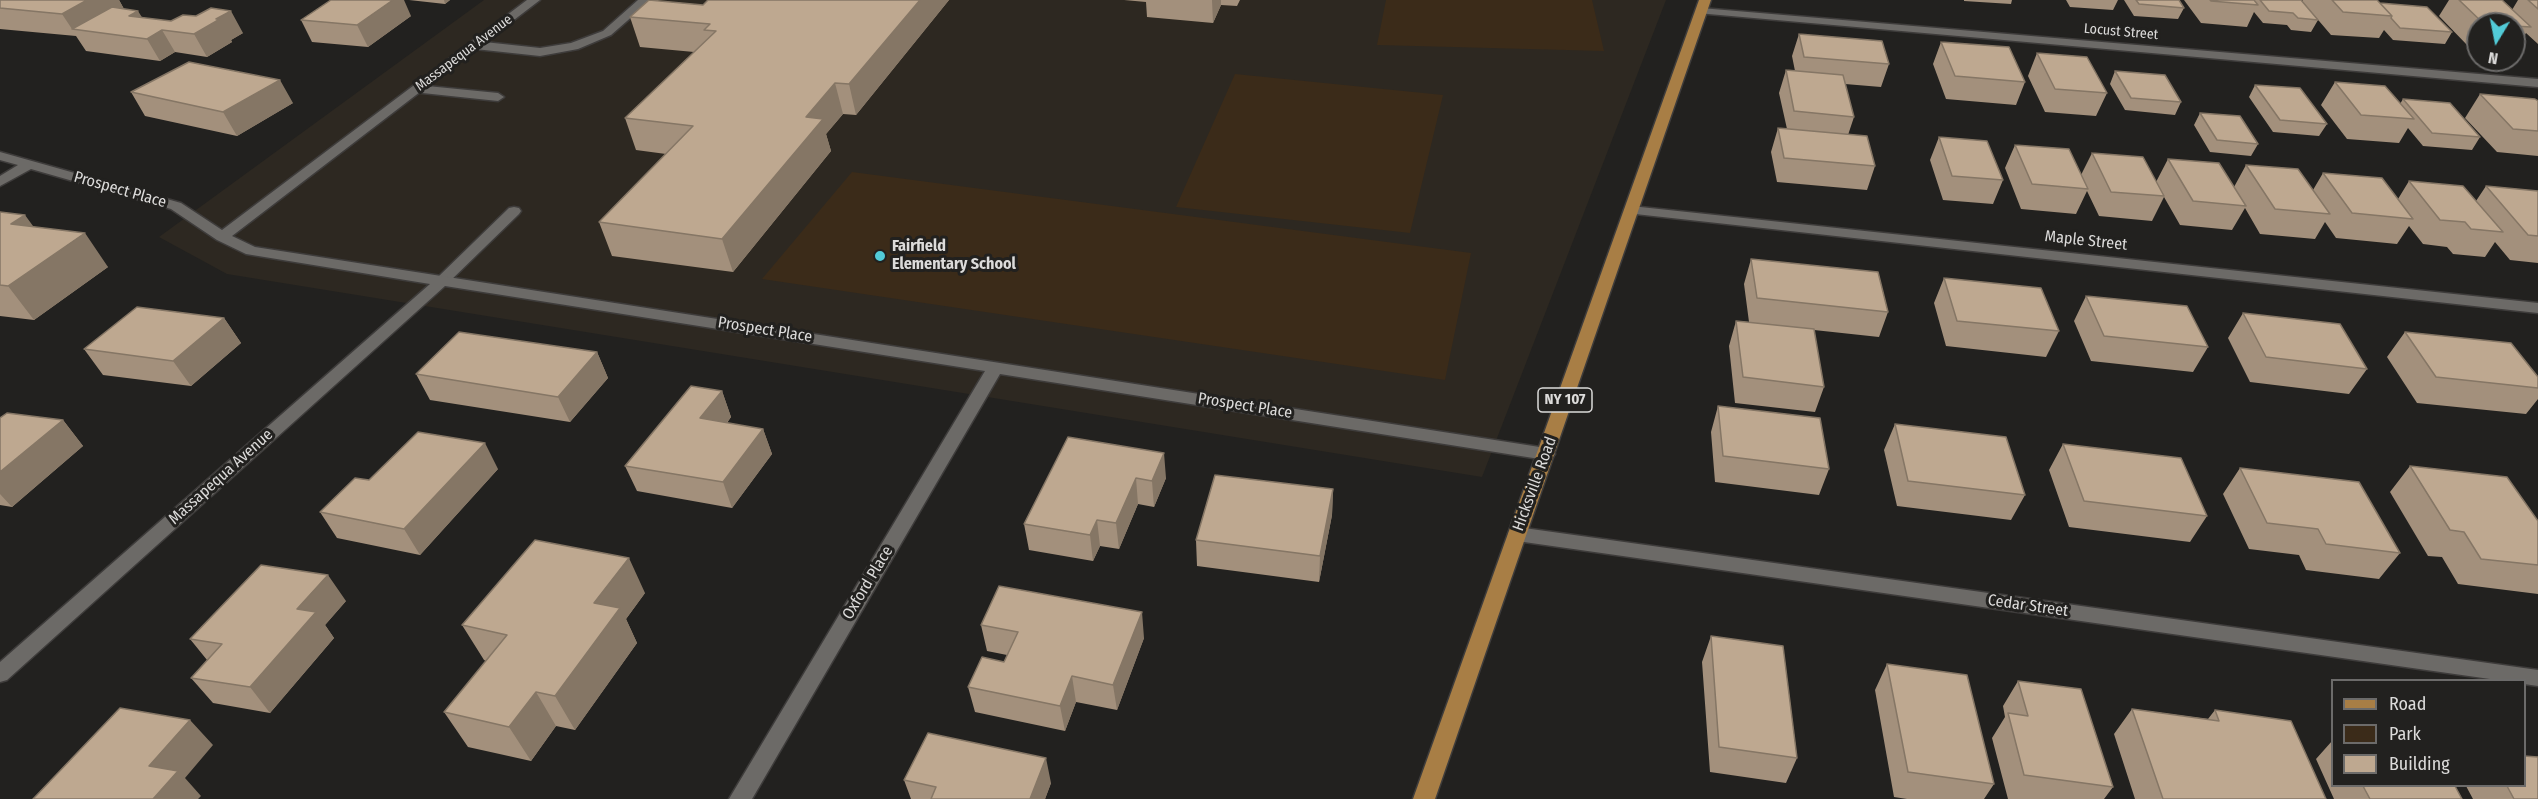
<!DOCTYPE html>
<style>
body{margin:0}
#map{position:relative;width:2538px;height:799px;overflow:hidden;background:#22211f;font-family:"Fira Sans Condensed",sans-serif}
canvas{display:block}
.legend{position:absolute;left:2331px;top:679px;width:195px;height:108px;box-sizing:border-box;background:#22211f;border:2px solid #6c6b6a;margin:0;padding:8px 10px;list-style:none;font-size:18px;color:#dcdbda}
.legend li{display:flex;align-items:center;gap:12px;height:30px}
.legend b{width:30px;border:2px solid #6c6b6a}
.north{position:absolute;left:2466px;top:12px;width:60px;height:60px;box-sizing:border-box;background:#22211f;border:2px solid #6c6b6a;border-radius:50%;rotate:190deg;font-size:16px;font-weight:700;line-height:24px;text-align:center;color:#dcdbda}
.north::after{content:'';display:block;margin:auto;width:21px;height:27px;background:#52cbd7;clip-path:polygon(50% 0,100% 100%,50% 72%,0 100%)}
</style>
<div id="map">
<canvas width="2538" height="799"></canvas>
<ul class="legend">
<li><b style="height:8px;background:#a87e45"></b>Road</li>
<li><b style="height:16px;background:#3b2b19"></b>Park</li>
<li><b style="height:16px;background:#bea890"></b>Building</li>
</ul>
<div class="north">N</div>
</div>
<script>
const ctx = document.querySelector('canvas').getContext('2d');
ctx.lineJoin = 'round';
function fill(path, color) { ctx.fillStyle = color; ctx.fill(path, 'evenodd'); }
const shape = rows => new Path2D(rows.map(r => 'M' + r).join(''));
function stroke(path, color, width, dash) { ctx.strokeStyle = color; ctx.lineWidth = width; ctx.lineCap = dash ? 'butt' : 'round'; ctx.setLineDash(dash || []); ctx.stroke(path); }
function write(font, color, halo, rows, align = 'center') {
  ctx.font = font + ' "Fira Sans Condensed",sans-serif'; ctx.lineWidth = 6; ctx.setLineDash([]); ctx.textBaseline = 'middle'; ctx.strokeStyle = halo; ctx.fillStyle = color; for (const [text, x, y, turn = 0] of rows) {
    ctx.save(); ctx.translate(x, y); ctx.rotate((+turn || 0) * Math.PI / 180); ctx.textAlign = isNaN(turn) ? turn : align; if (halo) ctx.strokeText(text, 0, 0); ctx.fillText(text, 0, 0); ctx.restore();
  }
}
fill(shape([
 [484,0,1666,0,1482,477,227,274,159,237]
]), '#2d2821');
fill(shape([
 [1386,0,1592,0,1604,51,1377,45],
 [1235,74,1443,95,1410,233,1176,207],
 [852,172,1471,253,1445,380,762,279]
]), '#3b2b19');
const service = shape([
 [638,0,651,0,611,35,578,49,540,56,475,49,469,45,475,41,540,48,571,43,603,31,638,0],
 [417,85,498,93,504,97,498,101,413,92,411,89,417,85],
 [514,207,519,208,521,211,519,214,448,283,438,283,436,280,438,277,509,208,514,207]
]);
const minor = shape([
 [527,0,540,0,232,236,255,247,1546,448,1552,450,1555,454,1552,458,1546,460,1000,374,752,799,729,799,985,371,445,286,7,680,0,682,0,662,430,284,246,254,217,240,171,209,31,169,0,186,0,176,18,165,0,160,0,152,181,203,222,230,527,0],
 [1701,8,2538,79,2538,87,1697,13,1697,9,1701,8],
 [1631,206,2538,303,2538,313,1626,213,1624,210,1626,207,1631,206],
 [1517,527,2538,670,2538,686,2524,684,2524,680,2497,680,1517,541,1511,539,1508,534,1511,529,1517,527]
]);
const primary = shape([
 [1699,0,1711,0,1435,799,1413,799,1699,0]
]);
stroke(service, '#3e3c3b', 3);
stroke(minor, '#3e3c3b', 3);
stroke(primary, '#3e3c3b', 3);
fill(service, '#6c6a67');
fill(minor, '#6c6a67');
fill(primary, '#a87e45');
fill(shape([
 [0,0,119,0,124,9,143,18,243,33,231,40,232,42,207,57,175,52,160,61,86,51,76,36,0,29],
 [409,0,450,0,445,4],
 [949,0,856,115,843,114,826,134,831,151,733,272,612,256,599,222,666,154,636,150,625,118,694,52,640,47,630,17,703,5],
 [1124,0,1240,0,1237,6,1221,5,1213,23,1147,17,1146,2],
 [1964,0,2012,0,2011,4,1964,1],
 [2066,0,2118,0,2113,10,2070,7],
 [2124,0,2179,0,2184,8,2178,19,2134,16],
 [2184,0,2301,0,2318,20,2311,32,2291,30,2287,25,2263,23,2254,12,2247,27,2201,23],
 [2303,0,2377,0,2380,3,2452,32,2445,44,2393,40,2384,30,2379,38,2331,35,2302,1],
 [2449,0,2502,0,2512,10,2518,0,2538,0,2538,44,2526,33,2516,49,2514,49,2514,24,2478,24,2478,46,2468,46,2439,16],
 [411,16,368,47,312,42,301,20],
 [1799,34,1889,64,1881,87,1845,84,1854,117,1848,135,1875,166,1867,190,1777,182,1771,152,1778,128,1787,129,1779,93,1786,70,1795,71,1792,56],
 [1941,42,2025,82,2016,105,1946,99,1933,64],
 [2037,53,2107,93,2096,116,2045,112,2028,76],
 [2115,71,2181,102,2175,115,2125,110,2110,84],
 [2335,82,2400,104,2403,99,2480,137,2472,150,2423,146,2408,128,2399,143,2347,139,2321,105],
 [2255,85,2327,124,2319,136,2273,132,2249,97],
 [131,92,293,103,237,136,145,116],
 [2480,94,2538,101,2538,156,2497,152,2465,118],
 [2200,113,2258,144,2251,156,2210,152,2194,125],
 [1939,137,2003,180,1993,204,1943,200,1930,160],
 [2015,145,2081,175,2092,153,2156,182,2168,159,2234,187,2246,165,2313,190,2323,173,2398,199,2409,181,2476,201,2486,186,2538,191,2538,263,2510,260,2495,242,2485,257,2453,254,2447,247,2423,244,2409,226,2397,244,2336,238,2325,222,2315,239,2260,234,2245,208,2232,230,2180,225,2164,197,2152,221,2099,216,2087,191,2076,214,2021,209,2005,168],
 [0,212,108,267,34,320,0,316],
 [1751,259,1888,312,1879,337,1814,330,1824,387,1815,412,1735,403,1729,346,1736,321,1749,322,1744,284],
 [1944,278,2059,331,2046,357,1946,346,1934,303],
 [2086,296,2208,347,2193,372,2091,361,2074,321],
 [2243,313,2367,369,2349,394,2250,382,2228,338],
 [224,318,241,343,191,386,103,375,84,349],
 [2405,332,2538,377,2538,399,2526,414,2417,403,2387,357],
 [597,352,608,378,570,422,430,400,416,374],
 [722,391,731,417,727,423,763,429,772,454,732,508,637,491,625,466],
 [1718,406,1829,469,1819,495,1715,482,1711,432],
 [0,418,63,420,83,446,12,507,0,505],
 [1895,424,2025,495,2011,520,1897,506,1884,450],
 [1068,437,1166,478,1154,507,1138,504,1119,549,1100,546,1093,561,1029,550,1024,524],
 [2063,444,2207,516,2190,542,2069,527,2049,470],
 [2410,466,2538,521,2538,594,2458,584,2442,557,2428,556,2390,492],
 [2240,468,2400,553,2379,579,2306,570,2299,555,2249,549,2223,494],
 [498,469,420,555,337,538,320,512,369,480],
 [1333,489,1332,515,1319,582,1197,566,1196,540],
 [645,593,626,619,637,643,575,730,556,726,531,761,468,747,444,712,486,661,484,660,462,625],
 [346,601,325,625,334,638,270,713,213,703,191,678,207,660,190,639],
 [981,625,1144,638,1117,710,1076,702,1065,731,975,712,968,687,1004,662,1007,655,987,651],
 [1711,636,1797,758,1786,783,1710,772,1702,662],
 [1887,664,1994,784,1984,799,1907,799,1894,797,1875,690],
 [2018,681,2113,787,2104,799,2008,799,1992,738,2005,717,2003,706],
 [2132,709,2208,719,2215,710,2326,799,2135,799,2114,734],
 [2332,741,2332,786,2455,786,2462,799,2334,799,2316,759],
 [904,780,1051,783,1045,799,911,799],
 [2466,786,2524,786,2538,799,2473,799]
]), '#a3907c');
fill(shape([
 [87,0,119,0,124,9,72,29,62,14],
 [393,0,404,0,411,16,368,47,357,25],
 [444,0,450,0,445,4],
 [920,0,949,0,856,115,849,84],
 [1212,0,1221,0,1221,5,1213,23],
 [138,11,152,33,129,16],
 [231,11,243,33,231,40,232,42,207,57,194,34,216,19],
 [162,30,175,52,160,61,147,39],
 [280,80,293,103,237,136,223,112],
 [835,83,843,114,826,134,831,151,733,272,722,239,806,117],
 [25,215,49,248,11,224],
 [85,233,108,267,34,320,8,286],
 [224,318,241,343,191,386,173,361],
 [597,352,608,378,570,422,558,397],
 [722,391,731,417,710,444,700,418],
 [63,420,83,446,12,507,0,494,0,472],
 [763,429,772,454,732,508,723,482],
 [485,443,498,469,420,555,404,529],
 [1164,453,1166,478,1154,507,1152,481],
 [1136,478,1138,504,1119,549,1116,523],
 [1333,489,1332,515,1319,582,1320,556],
 [1097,520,1100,546,1093,561,1090,535],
 [629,558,645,593,626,619,637,643,575,730,555,696,594,603],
 [328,575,346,601,325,625,334,638,270,713,250,687,297,609],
 [1142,612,1144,638,1117,710,1113,685],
 [1072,676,1076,702,1065,731,1060,706],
 [536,692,556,726,531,761,509,727],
 [190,720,213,745,185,778,201,796,198,799,153,799,149,766],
 [1046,758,1051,783,1045,799,1030,799]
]), '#857665');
const building = shape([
 [0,0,87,0,62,14,0,8,0,0],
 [331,0,393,0,357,25,301,20,331,0],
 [649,0,703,5,708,0,920,0,849,84,835,83,806,117,823,119,722,239,599,222,693,126,625,118,716,31,704,30,710,24,630,17,649,0],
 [2136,0,2179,0,2184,8,2139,4,2136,0],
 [2210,0,2254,0,2258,5,2211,1,2210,0],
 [2260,0,2301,0,2318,20,2298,18,2293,13,2269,11,2260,0],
 [2332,0,2377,0,2392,16,2343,12,2332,0],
 [2459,0,2502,0,2531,27,2514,26,2514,24,2483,23,2459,0],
 [2528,0,2538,0,2538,9,2528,0],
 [2380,3,2427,7,2452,32,2400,28,2391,18,2392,16,2380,3],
 [112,7,138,11,129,16,171,21,183,15,196,16,211,8,231,11,216,19,220,19,194,34,162,30,147,39,72,29,112,7],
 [1799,34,1882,41,1889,64,1804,57,1799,34],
 [1941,42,2009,47,2025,82,1955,76,1941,42],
 [2037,53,2087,57,2107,93,2055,89,2037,53],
 [189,62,280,80,223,112,131,92,189,62],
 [1786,70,1843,75,1854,117,1794,111,1786,70],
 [2115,71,2165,75,2181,102,2131,98,2115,71],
 [2335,82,2385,86,2414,119,2361,115,2335,82],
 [2255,85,2300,88,2327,124,2280,120,2255,85],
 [2480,94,2535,99,2538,101,2538,131,2513,129,2480,94],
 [2403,99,2450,103,2480,137,2432,133,2403,99],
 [2200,113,2240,116,2258,144,2217,140,2200,113],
 [1778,128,1867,136,1875,166,1784,158,1778,128],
 [1939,137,1987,141,2003,180,1952,176,1939,137],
 [2015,145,2069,149,2088,189,2032,184,2015,145],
 [2092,153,2143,157,2164,196,2111,192,2092,153],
 [2168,159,2219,163,2246,206,2193,201,2168,159],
 [2246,165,2298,169,2330,214,2275,209,2246,165],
 [2323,173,2382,178,2413,219,2352,213,2323,173],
 [2409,181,2463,186,2503,232,2471,229,2465,222,2440,220,2409,181],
 [2486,186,2538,191,2538,236,2528,235,2486,186],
 [0,212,25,215,11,224,85,233,8,286,0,285,0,212],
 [1751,259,1878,272,1888,312,1757,298,1751,259],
 [1944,278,2041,288,2059,331,1957,321,1944,278],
 [2086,296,2187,306,2208,347,2104,336,2086,296],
 [137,307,224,318,173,361,84,349,137,307],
 [2243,313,2340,324,2367,369,2266,357,2243,313],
 [1736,321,1814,329,1824,387,1743,377,1736,321],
 [459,332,597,352,558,397,416,374,459,332],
 [2405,332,2511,343,2538,377,2538,388,2436,377,2405,332],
 [691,386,722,391,700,418,763,429,723,482,625,466,691,386],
 [1718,406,1820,418,1829,469,1723,456,1718,406],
 [7,413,63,420,0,472,0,418,7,413],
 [1895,424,2006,437,2025,495,1908,481,1895,424],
 [418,432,485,443,404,529,320,512,355,478,369,480,418,432],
 [1068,437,1164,453,1152,481,1136,478,1116,523,1097,520,1090,535,1024,524,1068,437],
 [2063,444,2181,458,2207,516,2084,501,2063,444],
 [2410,466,2507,477,2538,521,2538,565,2481,559,2464,532,2450,530,2410,466],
 [2240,468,2359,482,2400,553,2326,544,2318,529,2267,523,2240,468],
 [1215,475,1333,489,1320,556,1196,540,1215,475],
 [535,540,629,558,594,603,620,608,555,696,536,692,509,727,444,712,507,635,462,625,535,540],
 [261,565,328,575,297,609,316,612,250,687,191,678,222,644,190,639,261,565],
 [999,586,1142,612,1113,685,1072,676,1060,706,968,687,982,657,1004,662,1018,632,981,625,999,586],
 [1711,636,1783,646,1797,758,1719,747,1711,636],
 [1887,664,1967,675,1994,784,1908,772,1887,664],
 [2018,681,2081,689,2113,787,2024,775,2008,713,2028,716,2018,681],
 [120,708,190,720,149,766,178,771,153,799,33,799,120,708],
 [2132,709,2219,721,2215,710,2291,721,2326,799,2163,799,2132,709],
 [928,733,1046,758,1030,799,931,799,936,787,904,780,928,733],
 [2524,756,2538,757,2538,799,2514,799,2507,786,2524,786,2524,756],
 [2363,786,2455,786,2462,799,2370,799,2363,786]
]);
fill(building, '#bea890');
stroke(building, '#857665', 1.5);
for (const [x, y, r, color] of [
 [880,256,6,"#52cbd7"]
]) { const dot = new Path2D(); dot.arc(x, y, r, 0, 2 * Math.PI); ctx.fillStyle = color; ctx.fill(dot); stroke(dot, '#22211f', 2); }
write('14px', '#dcdbda', '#22211f', [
 ["Locust Street",2121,32,5],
 ["Massapequa Avenue",464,53,-37]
]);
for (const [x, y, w] of [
 [1565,400,54]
]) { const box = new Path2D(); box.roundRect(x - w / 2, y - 12, w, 24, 4.5); ctx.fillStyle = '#22211f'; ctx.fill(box); stroke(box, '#dcdbda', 1.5); }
write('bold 15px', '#dcdbda', null, [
 ["NY 107",1565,400]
]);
write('16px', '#dcdbda', '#22211f', [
 ["Prospect Place",120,190,16],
 ["Maple Street",2086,241,6],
 ["Prospect Place",765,330,9],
 ["Prospect Place",1245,406,9],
 ["Massapequa Avenue",221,477,-42],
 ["Hicksville Road",1535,484,-70],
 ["Oxford Place",868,583,-59],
 ["Cedar Street",2028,606,8]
]);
write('bold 16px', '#dcdbda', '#22211f', [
 ["Fairfield",892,247],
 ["Elementary School",892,265]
], 'left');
</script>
